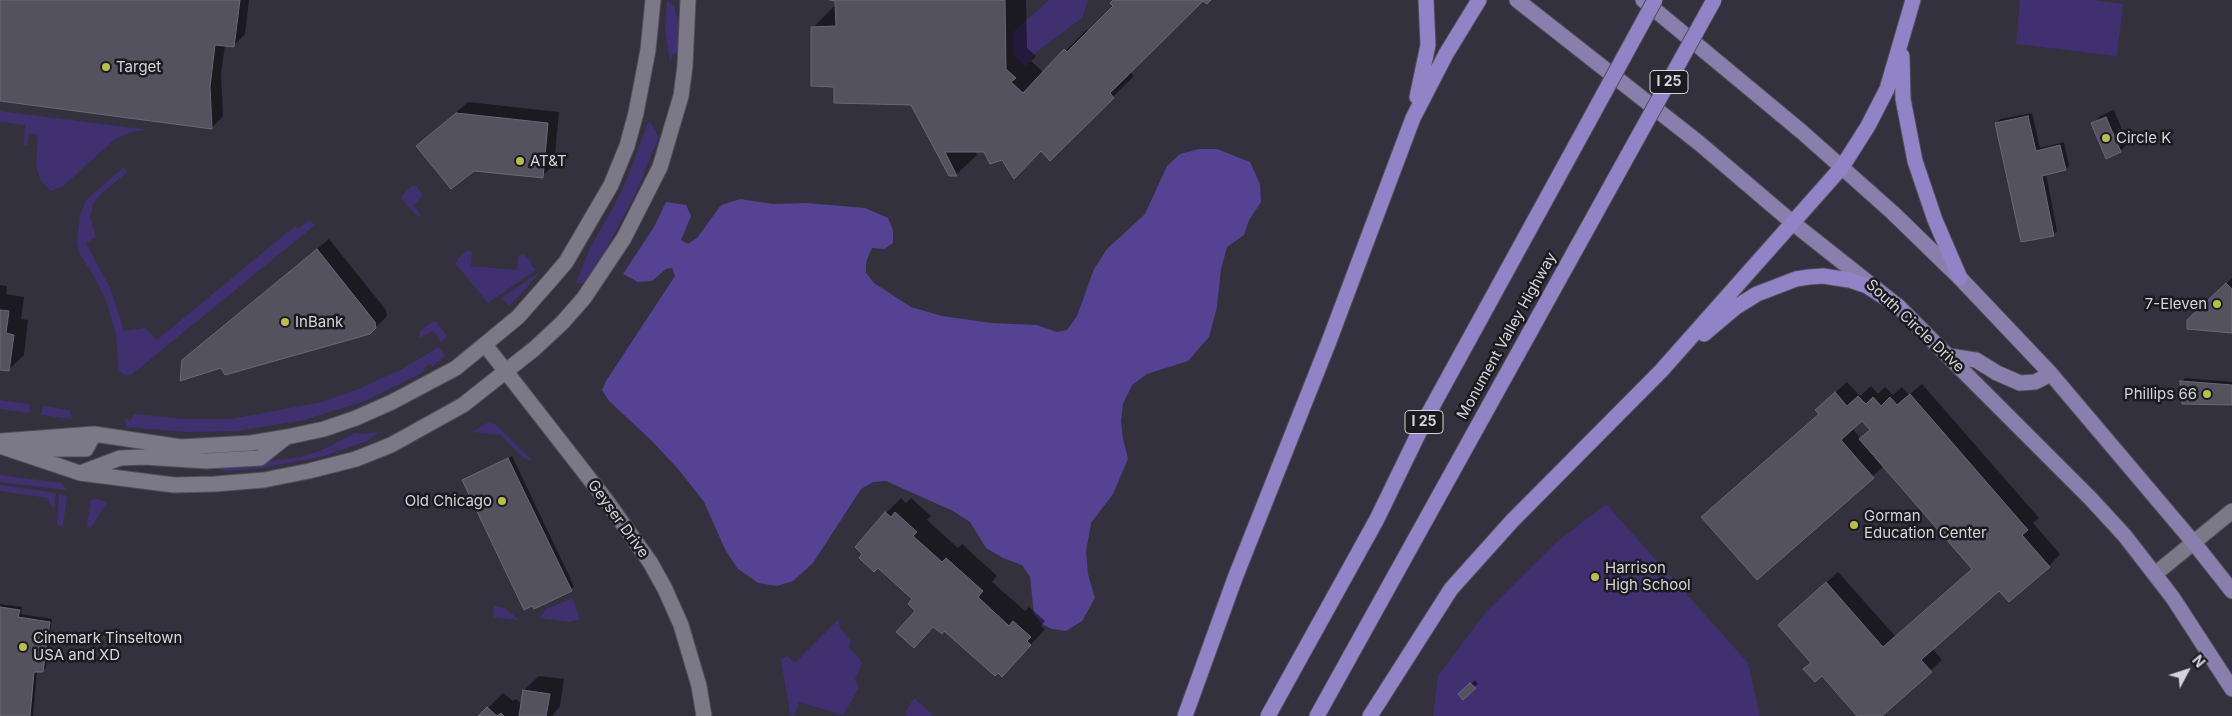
<!DOCTYPE html>
<style>
body{margin:0}
#map{position:relative;width:2232px;height:716px;overflow:hidden;background:#33313d;font-family:Inter,sans-serif}
canvas{display:block}
.north{position:absolute;left:2162px;top:646px;width:50px;height:50px;-webkit-text-stroke:4px #1b1a1f;paint-order:stroke;rotate:50deg;font-size:14px;font-weight:700;line-height:20px;text-align:center;color:#d5d4dc}
.north::after{content:'';display:block;margin:auto;width:18px;height:22px;background:#d5d4dc;clip-path:polygon(50% 0,100% 100%,50% 72%,0 100%)}
</style>
<div id="map">
<canvas width="2232" height="716"></canvas>
<div class="north">N</div>
</div>
<script>
const ctx = document.querySelector('canvas').getContext('2d');
ctx.lineJoin = 'round';
function fill(path, color) { ctx.fillStyle = color; ctx.fill(path, 'evenodd'); }
const shape = rows => new Path2D(rows.map(r => 'M' + r).join(''));
function stroke(path, color, width, dash) { ctx.strokeStyle = color; ctx.lineWidth = width; ctx.lineCap = dash ? 'butt' : 'round'; ctx.setLineDash(dash || []); ctx.stroke(path); }
function write(font, color, halo, rows, align = 'center') {
  ctx.font = font + ' Inter,sans-serif'; ctx.lineWidth = 5; ctx.setLineDash([]); ctx.textBaseline = 'middle'; ctx.strokeStyle = halo; ctx.fillStyle = color; for (const [text, x, y, turn = 0] of rows) {
    ctx.save(); ctx.translate(x, y); ctx.rotate((+turn || 0) * Math.PI / 180); ctx.textAlign = isNaN(turn) ? turn : align; if (halo) ctx.strokeText(text, 0, 0); ctx.fillText(text, 0, 0); ctx.restore();
  }
}
fill(shape([
 [667,0,675,7,679,30,677,53,673,54,670,62,665,28],
 [1049,0,1088,0,1082,18,1035,53,1027,67,1014,56,1012,33],
 [2020,0,2091,0,2123,4,2117,56,2016,44],
 [0,111,142,129,147,130,130,132,114,140,62,187,51,191,41,181,36,166,38,135,29,133,27,146,24,146,25,125,0,122],
 [648,123,651,123,659,137,634,197,606,249,589,275,583,283,576,283,590,248,615,204,628,176],
 [124,167,127,172,101,194,93,204,90,217,96,237,86,243,111,290,124,331,145,328,157,340,295,226,298,229,309,220,315,225,131,375,126,376,119,371,116,334,106,300,94,276,79,253,77,241,80,216,86,200],
 [413,186,416,186,422,194,422,197,413,205,421,215,418,217,401,198,402,195],
 [468,250,472,252,471,266,517,270,518,257,523,254,531,261,531,266,536,270,488,303,455,263,458,261,457,259],
 [541,271,511,304,508,305,502,298],
 [432,322,436,322,447,336,442,342,440,342,439,337,433,331,420,338,419,332],
 [437,348,441,349,445,356,432,367,430,364,423,368,425,371,416,376,365,401,304,420,236,431,187,432,126,427,125,418,130,421,134,414,183,419,231,419,322,402,358,389,404,368],
 [0,400,29,404,29,413,0,409],
 [43,406,70,410,72,419,41,415],
 [487,423,495,424,533,461,524,458,501,435,473,432],
 [381,431,367,441,324,456,262,468,230,471,219,470,225,467,300,457,320,451,355,433,366,434],
 [0,475,61,483,67,490,0,482],
 [0,485,56,493,54,508,51,507,48,498,0,491],
 [59,494,67,496,63,525,60,527,57,524],
 [96,499,107,502,91,528,87,526,91,500],
 [1606,504,1748,663,1760,716,1433,716,1438,676,1486,612,1558,541],
 [572,598,580,619,570,622,539,618,547,609],
 [494,606,505,608,519,620,494,617],
 [839,619,840,628,851,641,849,648,859,658,862,664,855,679,859,688,843,715,799,702,795,714,793,716,790,713,781,660,787,656,795,663],
 [914,698,934,716,908,716,905,713]
]), '#403070');
fill(shape([
 [1199,149,1217,149,1250,162,1260,184,1261,202,1249,220,1244,235,1227,247,1221,269,1217,307,1209,337,1188,361,1147,374,1132,385,1123,404,1121,421,1123,439,1128,459,1113,494,1091,523,1086,552,1088,574,1095,598,1082,621,1066,631,1052,629,1042,624,1034,614,1030,577,1022,565,1003,558,986,548,970,522,953,511,886,481,873,482,861,489,813,563,793,581,777,586,758,583,737,568,725,549,704,502,679,470,651,440,609,401,602,390,606,381,675,276,672,268,666,269,652,281,638,282,623,274,654,227,666,202,686,205,691,216,681,240,688,244,697,238,721,205,740,199,773,204,807,203,865,208,888,218,893,230,893,243,884,249,872,248,866,262,866,273,874,283,911,307,942,316,991,323,1037,325,1057,332,1067,330,1077,316,1094,269,1107,249,1145,214,1167,166,1180,154]
]), '#564292');
fill(shape([
 [0,0,249,0,245,34,233,46,225,45,221,75,223,116,212,128,0,100],
 [837,0,1026,0,1027,48,1036,56,1031,61,1044,73,1086,30,1089,32,1115,6,1115,0,1202,0,1130,72,1134,76,1050,159,1042,149,1002,158,985,151,975,151,977,155,956,175,912,104,835,85,813,28,833,7,837,7],
 [468,102,559,112,554,165,542,176,418,146],
 [2114,110,2128,144,2120,151,2093,123,2100,116],
 [2032,113,2040,148,2064,142,2069,166,2066,169,2046,174,2057,231,2053,235,1996,123,2000,119],
 [329,239,386,310,387,316,370,333,221,366,183,361],
 [2232,278,2232,332,2198,311],
 [0,285,7,286,6,294,24,297,21,319,28,320,24,355,8,370,0,368],
 [2185,378,2232,382,2232,405,2182,382],
 [1847,382,1860,396,1871,386,1878,394,1885,387,1893,395,1902,387,1909,395,1922,384,2039,518,2033,523,2060,554,2049,566,2000,589,1932,648,1942,660,1880,716,1859,716,1779,625,1838,572,1895,636,1973,568,1884,466,1757,578,1820,414,1828,399],
 [1862,420,1871,429,1861,439,1852,428],
 [512,456,574,586,571,590,464,480],
 [901,498,906,503,911,498,931,516,927,520,958,548,962,544,997,576,992,582,1025,611,1029,607,1045,621,1041,626,1045,629,1017,660,934,626,914,646,917,611,886,513],
 [0,604,22,607,21,614,52,619,46,668,42,671,37,671,33,716,0,716],
 [539,676,564,679,560,706,552,716,480,716,503,693,513,701,516,699,522,704,524,690],
 [1475,680,1478,684,1463,698,1460,694]
]), '#0007');
const building = shape([
 [0,0,240,0,234,47,215,45,210,87,212,129,0,101,0,0],
 [830,0,1005,0,1006,69,1016,78,1011,82,1023,93,1064,49,1067,52,1113,6,1110,3,1113,0,1211,0,1207,4,1203,1,1110,93,1114,98,1050,161,1041,151,1014,179,1002,160,990,164,984,152,945,152,957,176,949,176,911,105,834,103,834,87,811,86,811,27,836,26,835,1,830,0],
 [456,113,548,123,543,178,474,171,451,189,416,146,456,113],
 [2028,116,2036,151,2060,145,2066,170,2042,176,2054,236,2021,242,1995,123,2028,116],
 [2106,117,2121,152,2106,159,2091,123,2106,117],
 [317,249,375,322,376,328,370,334,225,375,221,368,180,381,182,360,317,249],
 [2226,283,2232,289,2232,333,2187,329,2187,320,2226,283],
 [0,310,9,311,6,333,14,335,9,371,0,370,0,310],
 [2180,381,2232,385,2232,405,2182,404,2180,381],
 [1835,392,1847,406,1858,396,1866,404,1873,397,1881,406,1890,397,1897,405,1910,394,2028,530,2022,535,2050,567,2009,602,1999,591,1921,660,1932,672,1882,716,1857,716,1822,676,1815,682,1803,669,1811,663,1778,625,1826,582,1883,647,1972,569,1859,439,1870,430,1862,421,1841,440,1874,478,1757,580,1701,517,1819,414,1815,410,1835,392],
 [508,458,572,591,534,609,532,606,524,610,462,480,508,458],
 [885,512,891,517,895,512,917,532,913,536,942,562,946,558,983,591,978,597,1009,626,1013,621,1031,637,1027,641,1031,645,1002,677,998,673,995,676,944,631,942,634,933,627,914,648,896,632,915,611,908,604,912,599,878,568,874,572,859,558,862,554,855,547,885,512],
 [0,607,20,610,18,617,50,622,43,672,34,672,30,716,0,716,0,607],
 [1470,683,1476,688,1463,700,1458,694,1470,683],
 [523,690,550,694,546,716,519,716,523,690],
 [487,707,497,716,501,713,504,716,478,716,487,707]
]);
fill(building, '#54525f');
stroke(building, '#6a6876', 1);
const minor = shape([
 [486,346,606,500,650,562,665,589,681,625,699,686,704,716],
 [0,441,94,434,181,447,251,443,287,437,324,429,356,418,392,402,456,368,518,317,548,283,566,262,611,185,627,146,636,113,648,50,653,0],
 [0,446,80,473,174,485,215,484,264,480,309,471,356,459,391,445,463,405,534,349,562,323,584,298,624,238,660,167,673,123,681,96,685,66,688,0],
 [25,449,86,449,94,434],
 [83,472,120,458,144,457,206,461,260,458,285,438],
 [2155,574,2232,511]
]);
const major = shape([
 [1517,0,1699,143,1793,223,1899,307,2091,499,2125,536,2173,598,2232,689],
 [1643,0,1802,132,1892,212,1960,278,2051,374,2194,543,2232,591],
 [1949,356,1976,360,1997,373,2020,383,2035,382,2051,374]
]);
const highway = shape([
 [1902,56,1903,99,1915,161,1935,220,1960,278],
 [1417,97,1428,45,1426,0],
 [1704,334,1736,307,1757,294,1796,279,1809,277,1823,276,1849,280,1867,286,1899,307],
 [1185,716,1235,578,1328,344,1413,118,1446,54,1479,0],
 [1268,716,1377,519,1426,418,1584,130],
 [1317,716,1623,164],
 [1370,716,1451,589,1512,521,1661,371,1842,167,1868,126,1887,89,1913,0]
]);
stroke(minor, '#4f4d58', 17);
stroke(major, '#4f4d58', 17);
stroke(highway, '#4f4d58', 17);
stroke(minor, '#7b7987', 15);
stroke(major, '#887fad', 15);
stroke(highway, '#9083c6', 15);
const highwayBridge = shape([
 [1584,130,1655,0],
 [1623,164,1714,0]
]);
stroke(highwayBridge, '#4f4d58', 17, []);
stroke(highwayBridge, '#9083c6', 15);
for (const [x, y, r, color] of [
 [106,67,5,"#bac045"],
 [2106,138,5,"#bac045"],
 [520,161,5,"#bac045"],
 [2217,304,5,"#bac045"],
 [285,322,5,"#bac045"],
 [2207,394,5,"#bac045"],
 [502,501,5,"#bac045"],
 [1854,525,5,"#bac045"],
 [1595,577,5,"#bac045"],
 [23,647,5,"#bac045"]
]) { const dot = new Path2D(); dot.arc(x, y, r, 0, 2 * Math.PI); ctx.fillStyle = color; ctx.fill(dot); stroke(dot, '#1b1a1f', 2); }
for (const [x, y, w] of [
 [1669,82,38],
 [1424,422,38]
]) { const box = new Path2D(); box.roundRect(x - w / 2, y - 11.5, w, 23, 4); ctx.fillStyle = '#1b1a1f'; ctx.fill(box); stroke(box, '#d5d4dc', 1); }
write('bold 14px', '#d5d4dc', null, [
 ["I 25",1669,82],
 ["I 25",1424,422]
]);
write('15px', '#d5d4dc', '#1b1a1f', [
 ["Target",116,67],
 ["Circle K",2116,138],
 ["AT&T",530,161],
 ["7-Eleven",2207,304,"right"],
 ["InBank",295,322],
 ["Phillips 66",2197,394,"right"],
 ["Old Chicago",492,501,"right"],
 ["Gorman",1864,516],
 ["Education Center",1864,533],
 ["Harrison",1605,568],
 ["High School",1605,585],
 ["Cinemark Tinseltown",33,638],
 ["USA and XD",33,655]
], 'left');
write('15px', '#d5d4dc', '#1b1a1f', [
 ["South Circle Drive",1915,326,43],
 ["Monument Valley Highway",1507,336,-61],
 ["Geyser Drive",618,519,54]
]);
</script>
